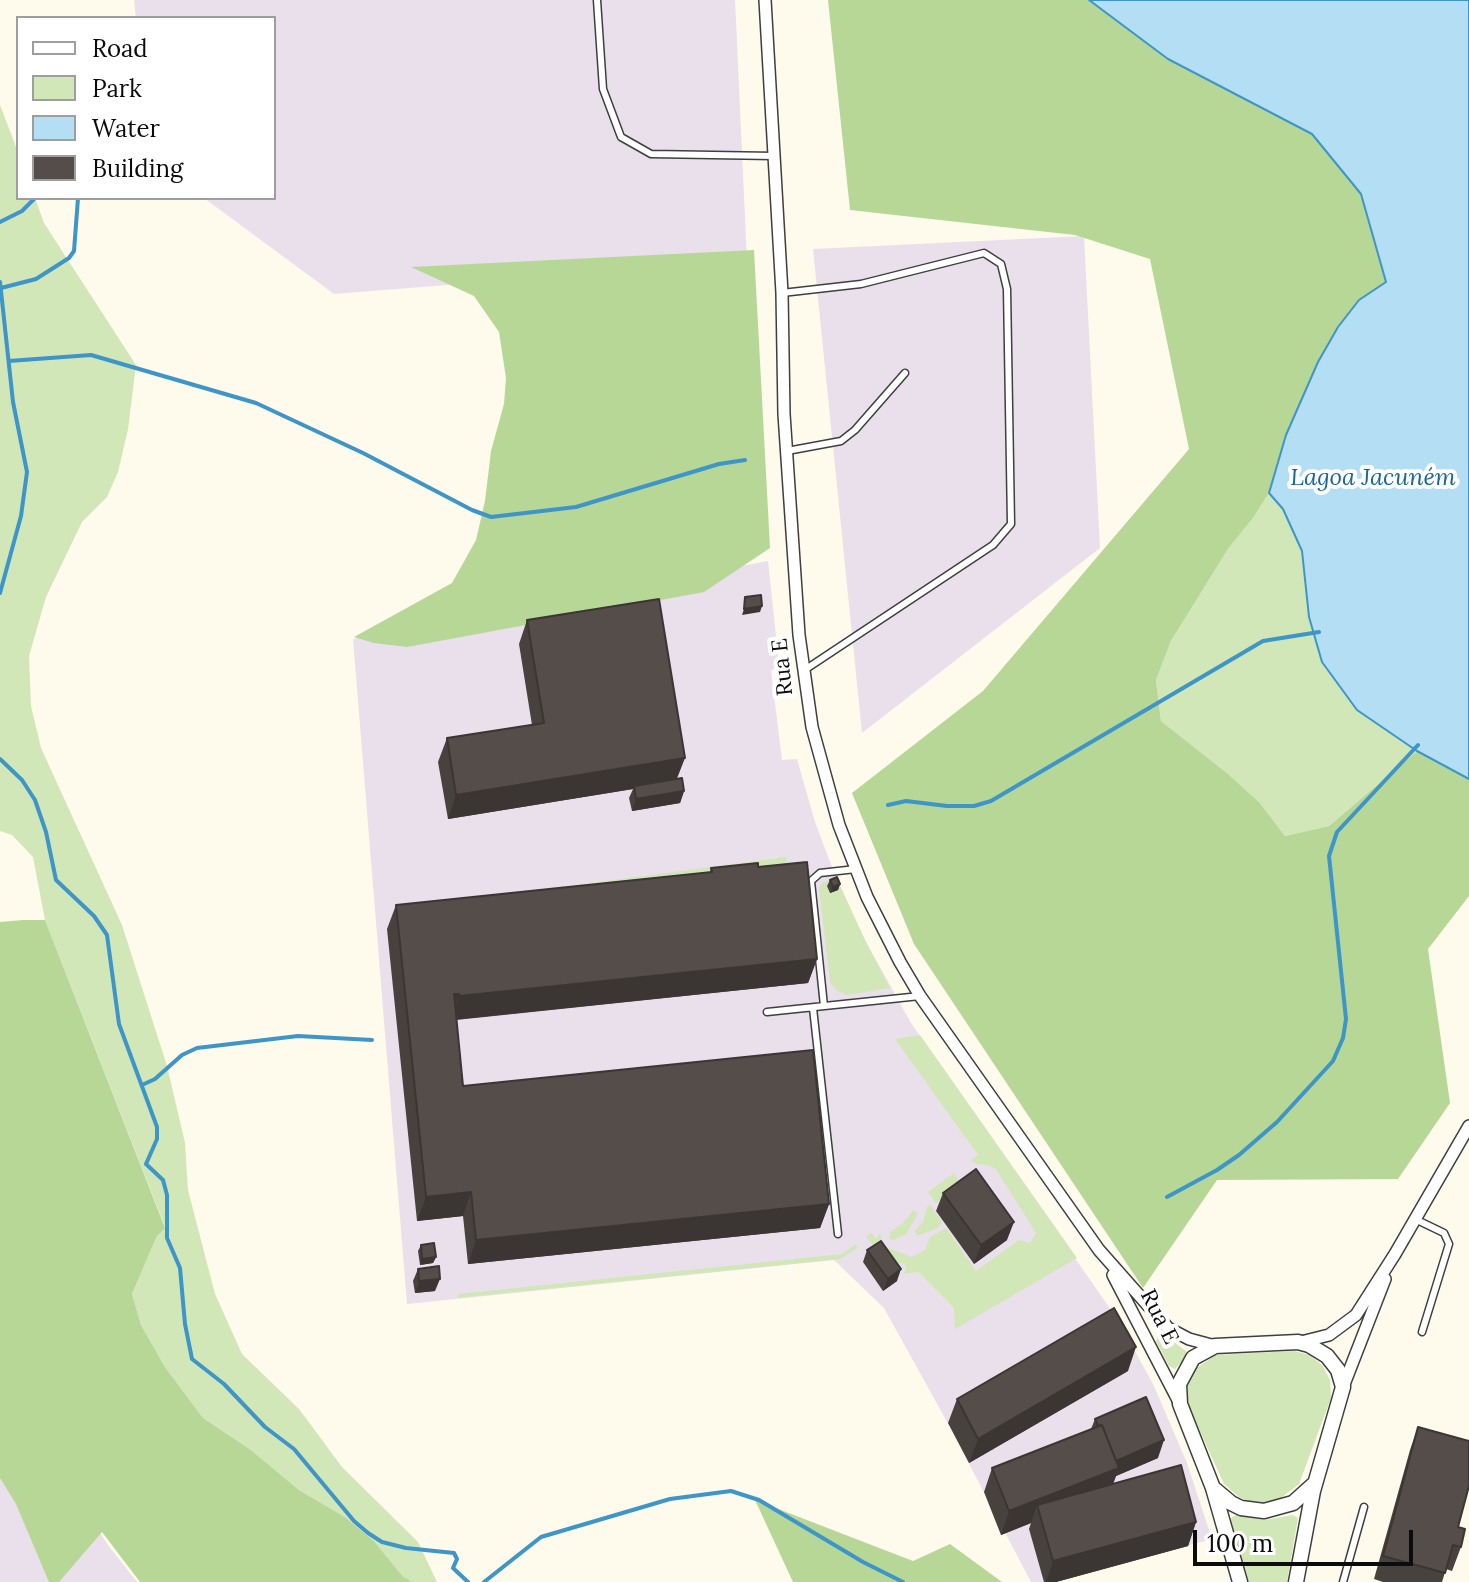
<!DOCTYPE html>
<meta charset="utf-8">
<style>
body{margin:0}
#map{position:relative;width:1469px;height:1582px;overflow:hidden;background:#fefaec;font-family:Lora,serif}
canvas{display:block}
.legend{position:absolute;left:16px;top:16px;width:260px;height:184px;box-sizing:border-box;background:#fff;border:2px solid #9e9e9e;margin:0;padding:10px 14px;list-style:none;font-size:24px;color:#0c0c0c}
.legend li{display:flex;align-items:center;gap:16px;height:40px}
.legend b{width:40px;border:2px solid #9e9e9e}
.scale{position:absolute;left:1193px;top:1530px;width:220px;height:36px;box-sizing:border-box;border:4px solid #0c0c0c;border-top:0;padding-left:10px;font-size:24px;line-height:28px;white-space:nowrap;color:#0c0c0c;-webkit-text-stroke:6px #fff;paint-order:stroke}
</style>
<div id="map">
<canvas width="1469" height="1582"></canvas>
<ul class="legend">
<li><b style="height:10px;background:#fff"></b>Road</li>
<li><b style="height:22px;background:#d2e7b7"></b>Park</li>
<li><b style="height:22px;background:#b3def3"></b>Water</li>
<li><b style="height:22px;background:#544d49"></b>Building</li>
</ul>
<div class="scale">100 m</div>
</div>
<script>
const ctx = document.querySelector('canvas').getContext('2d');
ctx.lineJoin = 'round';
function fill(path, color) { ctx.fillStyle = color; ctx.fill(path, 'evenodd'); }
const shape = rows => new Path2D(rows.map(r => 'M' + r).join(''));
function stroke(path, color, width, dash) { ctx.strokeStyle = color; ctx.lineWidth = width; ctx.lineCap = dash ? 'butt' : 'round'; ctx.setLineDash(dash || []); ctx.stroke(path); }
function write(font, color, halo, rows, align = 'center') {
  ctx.font = font + ' Lora,serif'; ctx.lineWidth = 8; ctx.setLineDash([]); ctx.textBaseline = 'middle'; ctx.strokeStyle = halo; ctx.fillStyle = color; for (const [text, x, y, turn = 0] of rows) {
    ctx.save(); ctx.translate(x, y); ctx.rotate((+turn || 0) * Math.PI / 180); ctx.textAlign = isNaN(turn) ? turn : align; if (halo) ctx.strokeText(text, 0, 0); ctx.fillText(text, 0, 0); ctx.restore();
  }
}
fill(shape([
 [134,0,735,0,747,261,334,294,204,198,274,198,274,18,136,18],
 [1084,236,1100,548,862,733,813,249],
 [768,561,779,664,771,671,782,760,797,759,815,822,838,883,866,942,911,1023,1118,1320,1154,1386,1187,1463,1212,1539,1056,1582,1031,1582,946,1420,884,1308,834,1260,407,1304,353,639],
 [0,1383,108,1545,137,1582,0,1582]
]), '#e9e0eb');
fill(shape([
 [0,105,18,152,18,198,35,198,44,223,136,365,128,429,118,472,107,497,82,522,46,597,29,656,31,706,41,748,122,925,167,1066,185,1143,188,1190,215,1294,242,1354,299,1409,342,1467,418,1542,437,1582,413,1582,403,1578,374,1541,345,1517,299,1490,251,1450,203,1418,165,1367,141,1325,132,1294,157,1236,165,1227,45,920,33,857,12,835,0,831],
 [1269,493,1283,509,1302,551,1309,617,1357,710,1417,751,1329,826,1285,836,1260,803,1227,773,1161,721,1156,680,1171,641,1228,549,1253,518],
 [786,857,788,867,418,906],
 [837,879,866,942,890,988,847,995,837,991,830,982,819,888,823,882],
 [920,1035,1077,1258,955,1329,954,1308,918,1272,903,1274,906,1269,905,1263,891,1264,866,1237,871,1233,877,1239,880,1233,883,1246,912,1257,925,1250,930,1237,946,1228,976,1271,1019,1240,1030,1243,1036,1233,996,1169,988,1165,976,1164,971,1160,978,1155,895,1039],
 [954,1173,959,1181,959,1187,936,1203,928,1192],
 [930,1205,942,1222,938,1228,917,1236,915,1231,923,1222,927,1207],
 [914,1210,918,1214,906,1234,894,1240,889,1239,890,1232,902,1224],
 [856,1244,858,1248,840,1259,458,1298,458,1294,842,1254],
 [1159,1335,1164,1335,1186,1351,1186,1357,1175,1369,1169,1366,1156,1341],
 [1294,1351,1309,1355,1322,1365,1330,1380,1331,1398,1299,1484,1277,1501,1257,1503,1248,1501,1239,1497,1224,1484,1188,1405,1187,1386,1194,1370,1215,1355],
 [1237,1515,1265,1520,1293,1515,1298,1518,1287,1582,1247,1582,1230,1521,1232,1517]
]), '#d2e7b7');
fill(shape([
 [828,0,1089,0,1168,59,1312,134,1361,194,1386,282,1359,300,1338,327,1318,362,1286,435,1269,493,1253,518,1228,549,1171,641,1156,680,1161,721,1227,773,1260,803,1285,836,1329,826,1417,751,1469,779,1469,896,1428,949,1450,1103,1398,1179,1217,1180,1143,1288,914,944,852,793,983,691,1189,449,1150,259,1075,235,850,210],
 [754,250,770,548,704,592,407,647,374,643,354,637,452,583,476,540,485,501,491,451,504,404,506,378,499,332,474,296,411,267],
 [23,920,45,920,165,1228,157,1236,132,1294,141,1325,165,1367,203,1418,251,1450,299,1490,345,1517,374,1541,403,1577,413,1582,140,1582,102,1532,59,1582,49,1582,16,1504,0,1478,0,922],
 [755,1500,913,1561,950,1544,1002,1582,793,1582]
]), '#b7d797');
const water = shape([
 [1089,0,1469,0,1469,779,1417,751,1357,710,1322,662,1309,617,1302,551,1283,509,1269,493,1286,435,1318,362,1338,327,1359,300,1386,282,1361,194,1312,134,1168,59,1089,0]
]);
fill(water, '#b3def3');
stroke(water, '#3d96c7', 2);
stroke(shape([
 [0,222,22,211,35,198],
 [0,282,13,402,27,472,21,516,0,593],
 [1,288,36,279,69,258,74,251,78,198],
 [9,361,91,355,256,403,363,453,472,510,491,517,576,507,719,464,745,460],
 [0,759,22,780,35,800,46,832,56,880,94,916,107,935,119,1024,157,1127,157,1139,146,1164,163,1180,167,1195,167,1238,180,1268,185,1324,192,1359,224,1384,265,1427,294,1449,354,1521,368,1533,382,1542,406,1548,454,1553,457,1559,453,1568,468,1582],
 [888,805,906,801,947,806,974,806,991,801,1263,641,1319,632],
 [142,1085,155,1079,182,1055,197,1048,298,1036,372,1040],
 [1167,1197,1217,1170,1239,1155,1277,1122,1333,1061,1343,1038,1346,1019,1329,856,1337,832,1418,745],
 [484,1582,541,1537,670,1499,731,1491,759,1500,863,1562,903,1582]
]), '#3d96c7', 4);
const service = shape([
 [597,0,603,89,621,137,651,154,774,156],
 [782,293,861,284,984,253,1001,264,1007,289,1011,524,993,545,803,671],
 [787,451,841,441,855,430,905,373],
 [824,1006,811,881,820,873,856,869],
 [813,1008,838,1234],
 [767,1012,920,996],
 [1415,1219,1444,1233,1449,1244,1422,1332],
 [1343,1582,1364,1507]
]);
const minor = shape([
 [765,0,782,293,784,414,799,635,812,727,839,825,867,897,900,962,920,996,1099,1250,1168,1328,1189,1339,1215,1346],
 [1113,1275,1179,1402],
 [1301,1342,1329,1335,1356,1315,1395,1254,1469,1126],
 [1343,1387,1385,1279]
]);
const tertiary = shape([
 [1213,1488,1231,1503,1241,1508,1264,1511,1293,1503,1313,1485],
 [1240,1582,1213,1488,1180,1404,1179,1384,1193,1358,1215,1346,1298,1342,1309,1345,1327,1356,1338,1370,1343,1387,1313,1491,1296,1582]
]);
stroke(service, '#3f3f3f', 9);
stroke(minor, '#3f3f3f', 14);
stroke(tertiary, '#3f3f3f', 17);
stroke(service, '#fff', 6);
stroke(minor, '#fff', 11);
stroke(tertiary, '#fff', 14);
fill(shape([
 [527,620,677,779,684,791,680,803,632,811,629,798,633,789,448,819,438,762,447,738,532,725,519,644],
 [758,867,817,959,808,983,456,1020,463,1086,829,1204,820,1228,468,1264,463,1216,417,1221,387,929,396,905,710,872,711,868],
 [830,880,840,884,838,890,830,893,827,886],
 [943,1193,1007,1240,974,1264,936,1211],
 [421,1245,436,1257,433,1263,420,1265,418,1251],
 [867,1250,897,1281,883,1291,863,1262],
 [418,1269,435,1291,415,1293,413,1281],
 [1128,1371,969,1463,948,1423,957,1399],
 [1095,1419,1158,1458,1116,1476,1113,1484,1196,1522,1188,1546,1056,1582,1044,1582,1029,1529,1031,1523,1001,1535,984,1492,992,1468,1091,1429],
 [1418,1427,1458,1527,1461,1547,1452,1571,1446,1569,1442,1582,1383,1582,1374,1579,1410,1450]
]), '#48423f');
fill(shape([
 [762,606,760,612,742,615,744,609],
 [685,758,676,781,634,786,633,789,448,819,456,795],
 [684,791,680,803,632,811,636,799],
 [840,884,838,890,830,893,833,887],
 [817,959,808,983,451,1020,459,996],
 [454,994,459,994,451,1018],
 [471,1192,463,1216,417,1221,426,1197],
 [829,1204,820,1228,468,1264,476,1240],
 [1014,1222,1007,1240,974,1264,981,1245],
 [436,1257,433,1263,420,1265,422,1259],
 [901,1269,897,1281,883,1291,888,1279],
 [440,1279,435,1291,415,1293,419,1281],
 [1136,1347,1128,1371,969,1463,978,1439],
 [1164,1440,1158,1458,1116,1476,1110,1492,1037,1505,1031,1523,1001,1535,1009,1511,1112,1462],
 [1196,1522,1188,1546,1056,1582,1046,1582,1053,1561]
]), '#3b3633');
const building = shape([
 [761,595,762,606,744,609,745,597,761,595],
 [659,599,685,758,456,795,447,738,544,723,527,620,659,599],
 [682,778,684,791,636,799,634,786,682,778],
 [807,862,817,959,459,996,459,994,454,994,463,1086,813,1050,829,1204,476,1240,471,1192,426,1197,396,905,712,872,711,868,758,863,758,867,807,862],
 [837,877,840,884,833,887,830,880,837,877],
 [976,1169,1014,1222,981,1245,943,1193,976,1169],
 [881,1241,901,1269,888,1279,867,1250,881,1241],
 [434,1243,436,1257,422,1259,421,1245,434,1243],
 [439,1266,440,1279,419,1281,418,1269,439,1266],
 [1114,1308,1136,1347,978,1439,957,1399,1114,1308],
 [1146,1397,1164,1440,1116,1461,1102,1425,1098,1426,1095,1419,1146,1397],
 [1102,1425,1119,1468,1009,1511,992,1468,1102,1425],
 [1418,1427,1469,1441,1469,1486,1458,1527,1465,1529,1461,1547,1453,1545,1445,1573,1383,1556,1418,1427],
 [1181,1465,1196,1522,1053,1561,1037,1505,1181,1465]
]);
fill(building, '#544d49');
stroke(building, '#3b3633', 2);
write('22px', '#0c0c0c', '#fff', [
 ["Rua E",783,667,-96],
 ["Rua E",1159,1317,63]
]);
write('italic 24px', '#1b6798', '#fff', [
 ["Lagoa Jacuném",1373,478]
]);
</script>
